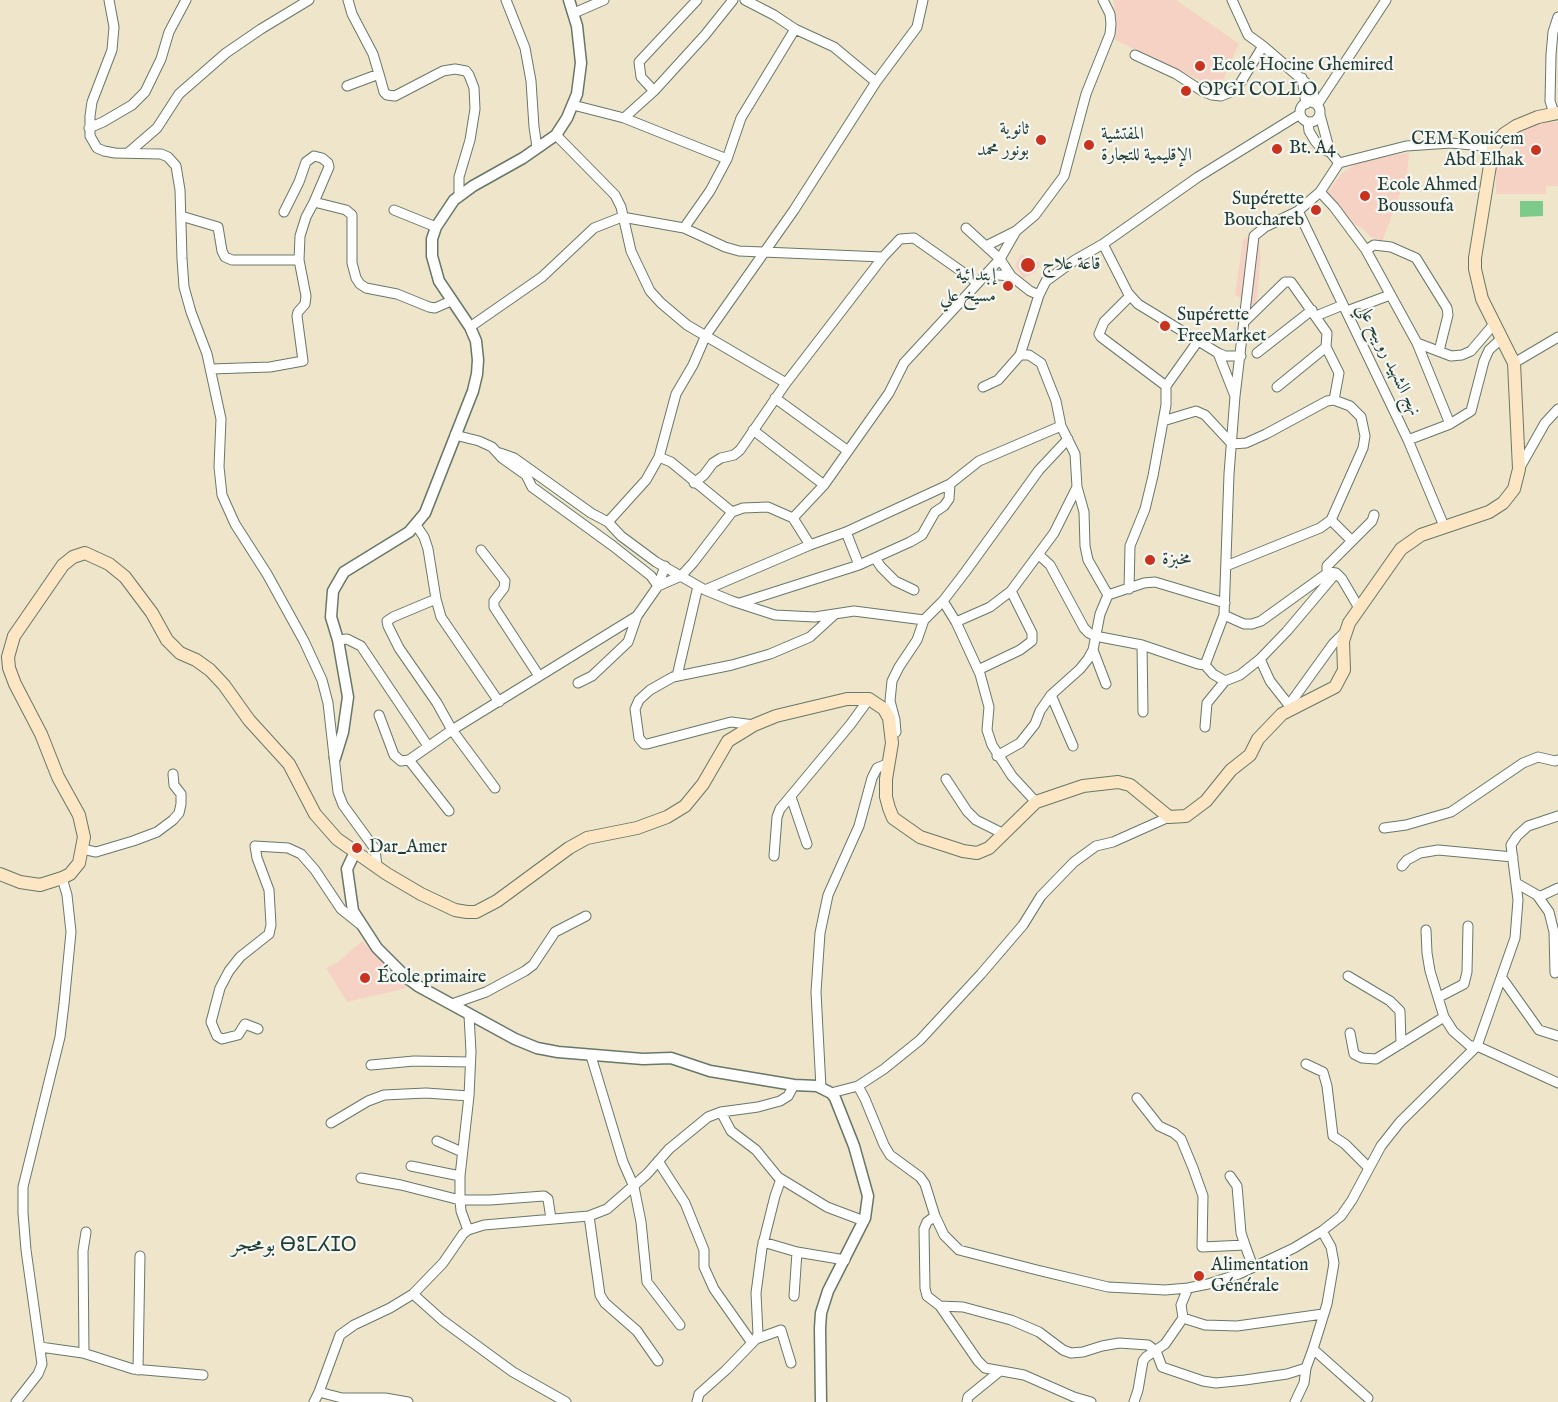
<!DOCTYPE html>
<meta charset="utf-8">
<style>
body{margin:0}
canvas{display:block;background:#eee5ca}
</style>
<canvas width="1558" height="1402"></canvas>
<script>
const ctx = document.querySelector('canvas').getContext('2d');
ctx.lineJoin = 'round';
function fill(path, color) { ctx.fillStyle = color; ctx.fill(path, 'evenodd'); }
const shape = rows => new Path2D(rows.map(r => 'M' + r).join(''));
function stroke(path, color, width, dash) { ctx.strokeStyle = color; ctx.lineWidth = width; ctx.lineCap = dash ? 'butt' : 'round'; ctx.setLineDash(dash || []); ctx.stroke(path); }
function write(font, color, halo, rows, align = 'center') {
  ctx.font = font + ' "IM FELL English",Amiri,"Noto Sans Tifinagh",serif'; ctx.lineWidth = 4.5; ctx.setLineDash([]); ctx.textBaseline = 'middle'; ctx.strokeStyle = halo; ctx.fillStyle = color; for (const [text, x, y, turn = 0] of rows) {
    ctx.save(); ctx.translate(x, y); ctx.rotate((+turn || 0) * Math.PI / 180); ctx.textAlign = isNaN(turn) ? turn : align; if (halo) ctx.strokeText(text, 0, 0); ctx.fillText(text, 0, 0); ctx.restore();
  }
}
fill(shape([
 [1113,0,1176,0,1239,44,1219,89,1115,40,1117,21],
 [1537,122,1558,122,1558,186,1546,186,1546,194,1496,194,1496,165,1513,165,1514,129],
 [1409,153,1407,175,1382,242,1370,236,1362,228,1350,222,1337,203,1327,193,1341,174,1354,165,1372,158],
 [1254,237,1259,241,1261,257,1256,307,1235,295,1243,239],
 [1021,254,1040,263,1035,273,1023,278,1015,266],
 [362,941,407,988,347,1002,326,968,338,962]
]), '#f6d2c5');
fill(shape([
 [1520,201,1543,201,1543,216,1520,217]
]), '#7ccb8a');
const minor = shape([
 [109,0,114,27,112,50,92,102,90,116,90,136,97,148,104,151,115,153,161,154,168,157,176,166,180,190,182,259,184,287,191,312,207,354,221,419,219,467,222,495,235,524,267,574,304,641,322,680,328,703,338,792,343,805,375,849,377,867],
 [348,0,352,14,373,54,379,74],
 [506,0,525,48,531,81,534,127,537,147],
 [1232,0,1248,35,1263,46,1313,89,1314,103],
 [574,13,604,0],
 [795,29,834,47,876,82],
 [1135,55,1176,74,1202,91,1212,95,1221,96,1236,90,1263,46],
 [1302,78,1306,104],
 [347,86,379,74,384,92,387,95,395,96,443,71,455,69,466,71,469,75,474,88,475,109,470,140,459,177,459,196],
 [654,91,641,77,639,62,697,0],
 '1300 112a10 10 0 1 1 20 0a10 10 0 1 1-20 0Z',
 [573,105,624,118,727,159],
 [1317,105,1386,0],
 [1554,113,1550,101,1551,55,1553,32,1558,17],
 [1320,115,1330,152,1339,163],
 [624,118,654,91,705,35,733,0],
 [1308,122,1309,131,1315,141,1322,149,1330,152],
 [89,128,103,122,132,105,145,92,161,59,169,32,186,0],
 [556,135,615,195,621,207,631,251,650,291,661,303,687,325,786,383],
 [128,153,157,128,179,94,226,53,261,29,309,0],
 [1320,192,1334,207,1366,250,1417,343,1451,356,1462,355,1471,351,1494,324],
 [394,210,436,227],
 [1298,211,1408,440,1444,526],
 [284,212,299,182,306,162,314,156,322,158,328,163,329,167,314,202,346,210,352,215,352,263,356,278,360,284,366,288,397,294,429,307,435,308,451,301],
 [181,216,218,227,222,251,225,257,232,260,299,260,300,236,306,217,314,202],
 [684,228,710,191,727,159,741,118,795,29,774,15,745,0],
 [1016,231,1000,259,1011,276,1030,291,1039,295,1046,281,1075,260,1103,244,1198,177,1300,114],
 [1103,244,1128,293,1138,304,1218,353,1225,356,1241,356],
 [986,246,1016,231,1035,215,1064,176,1086,94,1110,34,1111,24,1110,14,1103,0],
 [1366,250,1374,245,1391,247,1416,258,1447,308,1448,315,1439,351],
 [986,274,1011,276],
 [1130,296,1104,322,1099,334,1101,337,1166,386],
 [1347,311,1390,295],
 [1316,316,1343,305],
 [1245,321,1285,282,1291,282,1327,333,1326,347,1339,373,1334,400],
 [470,327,542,277,594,228,622,217,684,228,725,247,739,251,883,257],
 [1417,343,1450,424],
 [1218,353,1235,396],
 [1257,353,1312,310],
 [1514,363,1558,337],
 [211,369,270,367,303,361,297,316,298,312,305,304,306,296,299,260],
 [983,387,998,380,1020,355,1039,295],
 [1277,387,1326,347],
 [775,398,848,451],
 [1163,421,1196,411,1205,415,1232,444,1246,443,1266,434,1327,401,1334,400,1350,406,1361,417,1365,436,1363,448,1331,520,1320,528,1226,566],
 [753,430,824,485],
 [455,435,479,441,492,447,502,458,526,475,532,487,613,546,651,576,658,586,681,576,693,563,732,512,743,508,768,507,793,518,824,485,889,393,904,363,1000,259,966,228],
 [1408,440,1450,424,1471,411,1484,361,1489,350,1502,338],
 [500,453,514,458,591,513,608,522,621,536,656,562,705,590,732,601,775,615,815,617,854,611,924,620,917,640,899,667,892,681,890,701,895,720,896,732],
 [659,457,676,394,693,365,706,335,794,210,876,82,917,27,923,0],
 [1519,469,1545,423,1558,409],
 [694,483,704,475,713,463,721,458,734,455,740,450,786,383,883,257,900,239,914,238,978,283],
 [1331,520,1352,541],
 [608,522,646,480,659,457,671,462,732,512],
 [416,525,424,537,428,549,436,599,441,617,499,702],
 [810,545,846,532,950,484,979,461,1061,426],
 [481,550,505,581,504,588,494,601,494,607,539,676],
 [1039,555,1050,565,1084,628,1089,633,1095,636,1142,645,1198,664,1205,665,1224,615],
 [875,558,881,567,895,581,914,590],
 [859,565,910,542,922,535,935,512,944,506,949,499,950,484],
 [1329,572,1327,569,1327,566,1372,521,1374,515],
 [1129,589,1130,546,1145,509,1153,476,1166,405,1166,386,1198,341],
 [705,590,810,545,793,518],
 [1108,595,1144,583,1155,582,1225,603],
 [436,599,393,617,387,621,388,626,399,648,437,703,452,730,495,788],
 [943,601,956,622,980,674,989,707,987,730,992,745,1012,776,1036,802],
 [740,603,859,565,846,532],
 [1359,608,1342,579,1336,573,1329,572,1261,621,1252,624,1244,624,1224,615,1229,474,1235,396,1254,236,1265,227,1298,211,1320,192,1339,163,1406,146,1451,143,1493,147],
 [924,620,943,601,966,571,1039,470,1068,439],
 [956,622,990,607,1011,591,1054,533,1077,487],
 [338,640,347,639,361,646,428,746],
 [1142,645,1143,712],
 [1093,650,1106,684],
 [1260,659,1270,681,1292,709],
 [1205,665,1213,674,1225,681,1240,675,1260,659,1287,631,1336,573],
 [978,670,1020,650,1032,641,1032,633,1011,591],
 [677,676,698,586],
 [578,683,592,676,628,642,637,616],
 [1051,695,1073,746],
 [1289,705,1333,644,1344,633],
 [379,715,394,755,401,761,409,760,452,730,637,616,658,586,665,566],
 [754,725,731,722,647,744,644,744,639,738,635,709,639,700,650,690,673,677,732,665,770,654,810,637,834,615],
 [1205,727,1207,703,1225,681],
 [997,756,1020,743,1035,724,1040,711,1051,695,1080,669,1088,659,1093,650,1100,614,1108,595,1088,560,1085,546,1084,512,1077,487,1075,454,1061,426,1056,401,1041,363,1029,355,1020,355],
 [409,760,449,811],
 [946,779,967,811,976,820,1004,834],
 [791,797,807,844],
 [1384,828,1406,825,1451,812,1523,763,1538,757,1555,761,1558,760],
 [82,849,96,852,133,841,157,832,173,820,179,813,181,804,181,794,174,785,173,774],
 [774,856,777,817,780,809,850,725,869,699],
 [1402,866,1407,860,1420,853,1438,850,1513,857],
 [1516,883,1537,895,1549,912,1554,932,1555,973],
 [1539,897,1558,888],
 [1426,930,1427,953,1430,971,1444,1017],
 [1348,976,1390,1001,1400,1011,1401,1044],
 [1502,978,1539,1030,1558,1036],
 [1439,997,1464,984,1467,972,1468,926],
 [452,1004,486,992,525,971,533,965,555,932,586,916],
 [258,1029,245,1024,238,1035,222,1039,217,1036,211,1022,220,988,229,971,240,957,269,934,271,925,269,890,257,858,255,846,288,848,301,854,315,870,341,909,361,925],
 [1350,1033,1354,1054,1362,1058,1376,1059,1444,1017,1453,1031,1470,1046,1477,1046,1558,1083],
 [591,1056,623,1162,634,1187,641,1222,647,1282,680,1325],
 [1306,1064,1323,1072,1327,1086,1333,1136,1345,1144,1369,1168],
 [371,1065,414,1061,470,1062],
 [858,1086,884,1069,920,1040,981,974,1023,925,1041,896,1074,862,1096,846,1113,842,1169,817],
 [821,1088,816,992,820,933,828,895,859,826,872,778,877,768,887,764],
 [831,1093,858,1086,865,1099,884,1145,890,1155,920,1177,925,1184,935,1216,944,1235,959,1250,1037,1270,1108,1287,1165,1290,1188,1288,1208,1284,1239,1274,1294,1248,1322,1231,1341,1216,1352,1200,1381,1146,1400,1122,1477,1046,1515,938,1518,900,1511,845,1517,836,1528,826,1558,816],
 [1137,1098,1159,1126,1174,1133,1181,1139,1193,1168,1203,1196,1202,1247,1245,1245,1253,1267],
 [721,1112,731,1131,756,1150,778,1177,827,1207,864,1221],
 [331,1123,368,1101,384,1095,426,1093,469,1096,471,1052,469,1015],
 [437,1141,462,1152],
 [658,1161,685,1203,704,1250,704,1267,714,1289,752,1343],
 [411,1166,460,1176],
 [1230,1176,1237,1186,1241,1233,1245,1245],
 [361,1178,401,1185,460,1200,490,1200,544,1196,548,1199,551,1219],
 [589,1216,600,1295,605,1303,637,1331,658,1361],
 [935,1216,927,1222,924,1229,925,1288,927,1296,940,1306,978,1361,985,1368,1024,1375,1074,1397,1091,1402],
 [468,1230,461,1211,460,1200,460,1176,469,1096],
 [1322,1231,1331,1247,1334,1263,1327,1304,1313,1349,1368,1398],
 [763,1242,797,1252,845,1260],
 [1188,1288,1181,1305,1183,1318,1205,1325,1237,1326,1323,1314],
 [413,1294,442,1320,491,1356,513,1372,566,1402],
 [794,1296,797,1252],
 [940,1306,963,1307,1011,1320,1039,1332,1063,1350,1071,1353,1083,1352,1102,1346,1119,1343,1148,1345,1156,1351,1162,1367,1203,1381,1216,1383,1245,1380,1287,1374,1306,1368],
 [756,1339,781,1330,791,1363],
 [40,1347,83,1353,133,1369,203,1375],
 [84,1353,83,1251,86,1232],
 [138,1370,140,1256],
 [319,1392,342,1398,385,1398,408,1402],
 [16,1402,38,1374,42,1364,26,1250,23,1213,23,1187,60,1037,64,1004,71,932,67,895,62,878],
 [314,1402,319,1392,340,1335,354,1325,390,1308,413,1294,443,1263,463,1234,468,1230,484,1225,589,1216,607,1209,647,1174,669,1149,708,1117,721,1112,758,1107,780,1101,788,1096,794,1085],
 [697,1402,699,1394,726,1370,756,1339,758,1334,756,1293,762,1248,775,1196,781,1179],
 [967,1402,968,1397,1000,1371],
 [1134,1402,1138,1390,1143,1361,1146,1357,1165,1344,1183,1318],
 [1295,1402,1304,1383,1306,1368,1313,1349]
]);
const tertiary = shape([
 [335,758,343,732,348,697,338,640,331,617,333,591,344,572,409,532,425,513,473,391,477,374,478,360,476,341,470,327,439,281,432,256,432,239,436,227,454,200,473,186,523,158,556,135,567,118,577,94,581,63,577,26,569,0],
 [355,852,347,869,353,911,377,948,407,978,418,986,515,1039,537,1048,558,1052,643,1059,671,1058,710,1071,794,1085,817,1086,831,1093,835,1098,854,1146,868,1196,865,1218,828,1291,821,1313,820,1328,821,1402]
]);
const secondary = shape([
 [0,874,20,882,40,885,62,878,70,874,79,863,84,837,79,815,58,777,41,734,15,684,9,668,8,657,14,636,63,565,73,557,85,553,109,564,125,577,152,613,167,640,180,653,196,660,210,670,224,685,249,720,289,764,315,814,337,839,387,874,421,894,455,910,467,912,476,912,497,901,569,848,587,838,637,828,667,817,685,806,703,784,728,741,754,725,776,716,847,699,869,699,884,709,889,718,892,743,886,779,886,797,889,808,893,818,920,837,963,851,977,853,989,848,1036,802,1083,786,1118,782,1130,785,1169,817,1186,816,1206,801,1231,770,1250,755,1258,739,1282,714,1335,687,1344,670,1343,641,1349,623,1401,549,1421,535,1489,512,1503,503,1514,489,1519,469,1514,363,1482,299,1475,269,1475,258,1493,147,1504,134,1516,126,1538,117,1558,113]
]);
stroke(minor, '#677868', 11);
stroke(tertiary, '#677868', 13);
stroke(secondary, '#677868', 14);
stroke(minor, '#fff', 9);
stroke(tertiary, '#fff', 10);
stroke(secondary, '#fce6c4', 12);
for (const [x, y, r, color] of [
 [1200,66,6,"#c8321e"],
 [1186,91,6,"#c8321e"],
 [1041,140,6,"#c8321e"],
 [1089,145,6,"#c8321e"],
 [1277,149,6,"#c8321e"],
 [1536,150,6,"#c8321e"],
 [1365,196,6,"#c8321e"],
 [1316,210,6,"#c8321e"],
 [1028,265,8,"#c8321e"],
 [1008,286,6,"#c8321e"],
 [1165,326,6,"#c8321e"],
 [1150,560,6,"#c8321e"],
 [357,848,6,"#c8321e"],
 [365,978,6,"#c8321e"],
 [1199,1276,6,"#c8321e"]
]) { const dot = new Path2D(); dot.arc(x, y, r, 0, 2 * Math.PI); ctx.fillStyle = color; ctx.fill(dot); stroke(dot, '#f6f6f2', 2); }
write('18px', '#1f3d34', '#f6f6f2', [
 ["Ecole Hocine Ghemired",1212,66],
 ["OPGI COLLO",1198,91],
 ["ثانوية",1029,130,"right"],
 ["بونور محمد",1029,151,"right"],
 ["المفتشية",1101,135],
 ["الإقليمية للتجارة",1101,156],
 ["CEM Kouicem",1524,140,"right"],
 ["Abd Elhak",1524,161,"right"],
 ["Bt. A4",1289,149],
 ["Ecole Ahmed",1377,186],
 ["Boussoufa",1377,207],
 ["Supérette",1304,200,"right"],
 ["Bouchareb",1304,221,"right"],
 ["قاعة علاج",1042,265],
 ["إبتدائية",996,276,"right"],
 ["مسيخ علي",996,297,"right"],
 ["Supérette",1177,316],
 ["FreeMarket",1177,337],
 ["مخبزة",1162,560],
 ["Dar_Amer",369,848],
 ["École primaire",377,978],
 ["Alimentation",1211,1266],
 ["Générale",1211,1287]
], 'left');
write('18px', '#1f3d34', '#f6f6f2', [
 ["نهج الشهيد رويبح علي",1388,360,64]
]);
write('21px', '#1f3d34', '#f6f6f2', [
 ["بومحجر ⴱⵓⵎⵃⵊⵔ",294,1247]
]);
</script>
